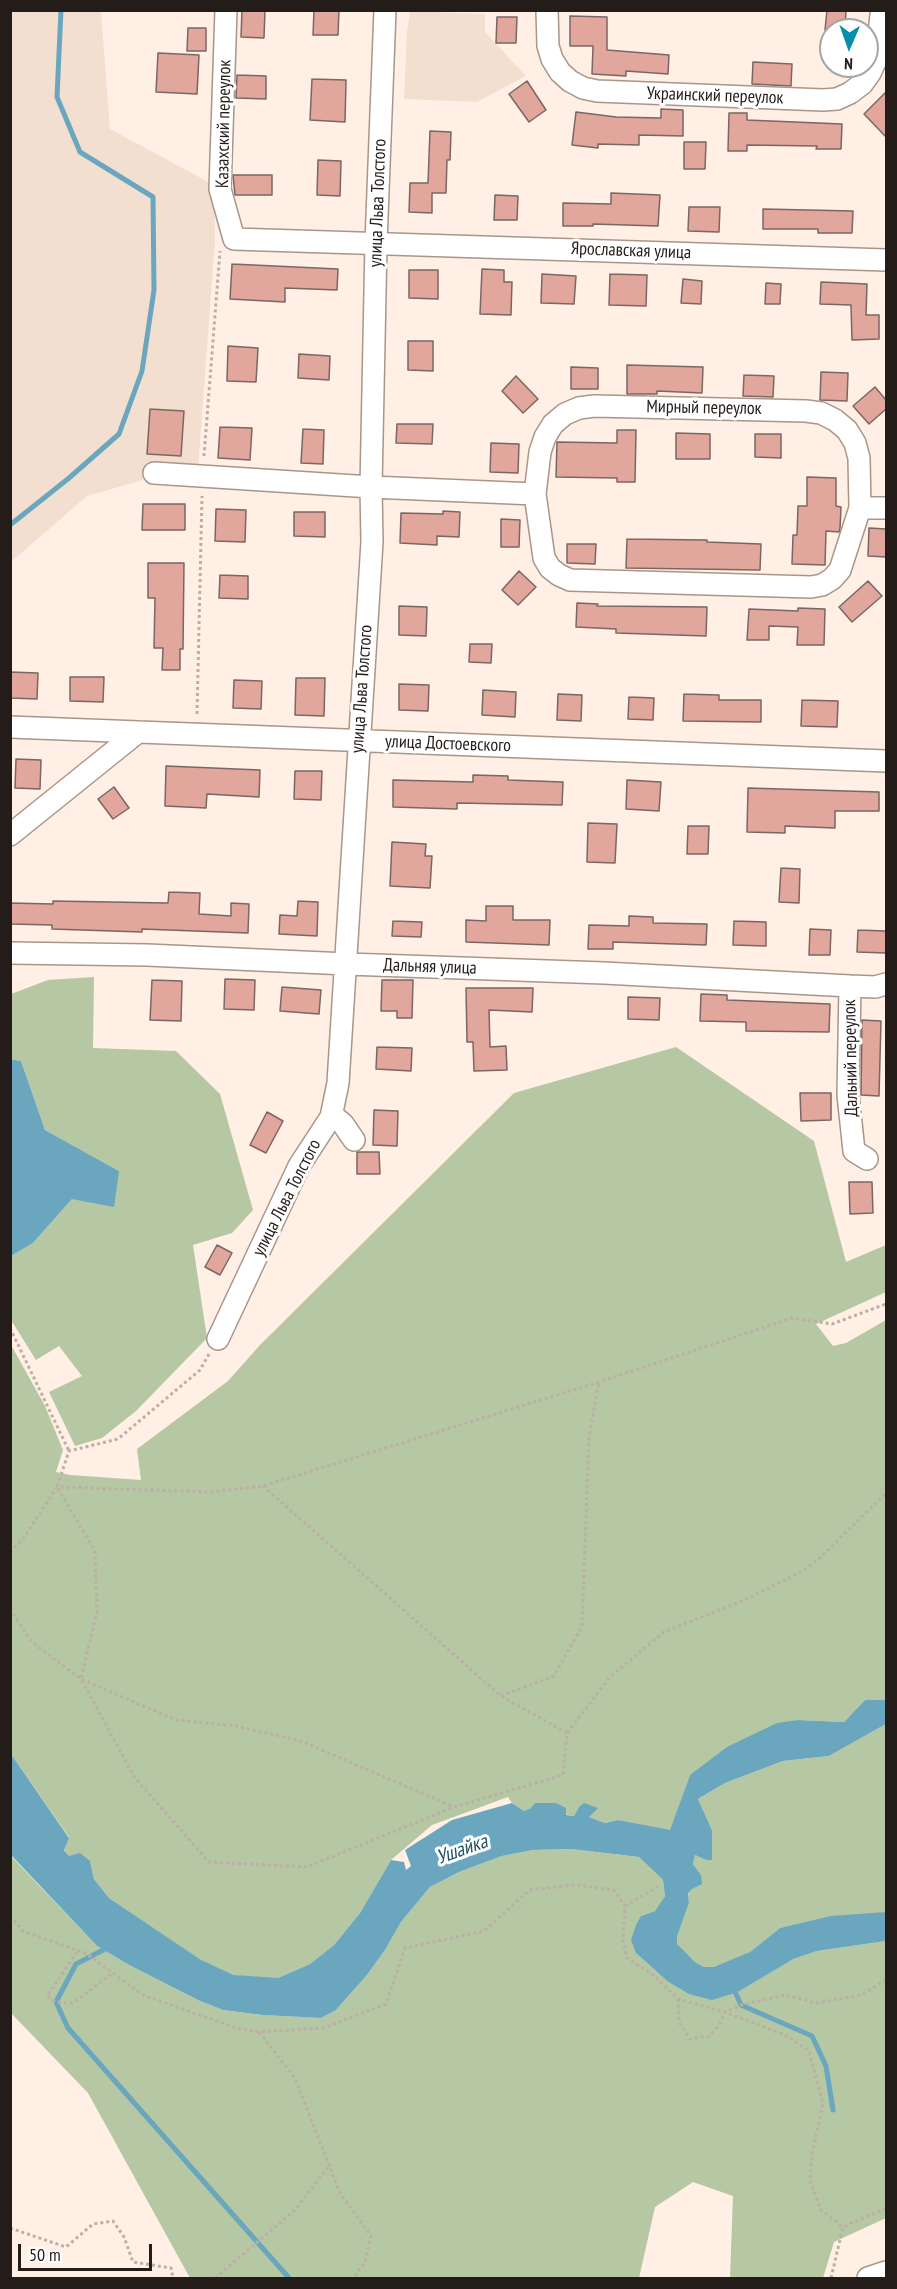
<!DOCTYPE html>
<meta charset="utf-8">
<style>
body{margin:0}
#map{position:relative;width:897px;height:2289px;overflow:hidden;background:#ffefe4;font-family:"PT Sans Narrow",sans-serif}
canvas{display:block}
.frame{position:absolute;inset:0;border:12px solid #231c18;pointer-events:none}
.north{position:absolute;left:819px;top:18px;width:60px;height:60px;box-sizing:border-box;background:#fff;border:2px solid #a7a4a3;border-radius:50%;rotate:182deg;font-size:16px;font-weight:700;line-height:24px;text-align:center;color:#231c18}
.north::after{content:'';display:block;margin:auto;width:21px;height:27px;background:#098dad;clip-path:polygon(50% 0,100% 100%,50% 72%,0 100%)}
.scale{position:absolute;left:18px;top:2244px;width:134px;height:27px;box-sizing:border-box;border:3px solid #231c18;border-top:0;padding-left:8px;font-size:18px;line-height:21px;white-space:nowrap;color:#231c18;-webkit-text-stroke:4px #fff;paint-order:stroke}
</style>
<div id="map">
<canvas width="897" height="2289"></canvas>
<div class="frame"></div>
<div class="north">N</div>
<div class="scale">50 m</div>
</div>
<script>
const ctx = document.querySelector('canvas').getContext('2d');
ctx.lineJoin = 'round';
function fill(path, color) { ctx.fillStyle = color; ctx.fill(path, 'evenodd'); }
const shape = rows => new Path2D(rows.map(r => 'M' + r).join(''));
function stroke(path, color, width, dash) { ctx.strokeStyle = color; ctx.lineWidth = width; ctx.lineCap = dash ? 'butt' : 'round'; ctx.setLineDash(dash || []); ctx.stroke(path); }
function write(font, color, halo, rows, align = 'center') {
  ctx.font = font + ' "PT Sans Narrow",sans-serif'; ctx.lineWidth = 6; ctx.setLineDash([]); ctx.textBaseline = 'middle'; ctx.strokeStyle = halo; ctx.fillStyle = color; for (const [text, x, y, turn = 0] of rows) {
    ctx.save(); ctx.translate(x, y); ctx.rotate((+turn || 0) * Math.PI / 180); ctx.textAlign = isNaN(turn) ? turn : align; if (halo) ctx.strokeText(text, 0, 0); ctx.fillText(text, 0, 0); ctx.restore();
  }
}
fill(shape([
 [11,11,101,11,110,129,214,185,215,241,198,469,150,478,87,496,11,562],
 [410,11,485,14,485,32,526,76,477,102,404,99,407,32]
]), '#f3dfd0');
fill(shape([
 [94,977,93,1048,176,1051,220,1094,253,1210,232,1233,193,1245,207,1338,136,1411,102,1438,75,1446,49,1392,82,1376,59,1346,36,1360,11,1320,11,1256,33,1243,72,1199,119,1171,45,1130,21,1061,11,1059,11,994,48,980],
 [676,1047,814,1141,846,1262,886,1245,886,1292,816,1324,833,1346,846,1343,886,1320,886,1700,865,1700,844,1722,798,1720,690,1775,670,1831,618,1820,605,1823,589,1817,579,1807,574,1816,531,1808,524,1811,512,1803,508,1797,432,1825,391,1860,360,1913,334,1945,310,1964,278,1978,254,1978,234,1975,200,1960,109,1898,94,1879,90,1861,69,1856,64,1849,69,1837,11,1754,10,1343,45,1406,63,1450,56,1472,70,1475,141,1480,137,1449,228,1381,260,1345,514,1093],
 [886,1724,886,1912,780,1928,750,1952,729,1963,714,1967,704,1967,695,1962,682,1950,677,1944,677,1937,689,1903,688,1895,701,1875,693,1864,695,1855,706,1860,712,1830,698,1799,725,1783,783,1761,829,1756],
 [571,1849,639,1857,663,1880,665,1896,655,1911,641,1916,636,1953,667,1981,738,1992,792,1959,817,1951,886,1941,886,2218,834,2242,823,2278,730,2278,733,2196,693,2182,655,2207,639,2278,190,2278,88,2093,11,2013,10,1855,97,1946,131,1966,200,2001,223,2010,262,2015,321,2018,336,2010,367,1975,385,1950,401,1922,430,1887,459,1872,502,1856,533,1850]
]), '#b5c7a3');
fill(shape([
 [11,1059,21,1061,45,1130,119,1171,114,1207,72,1199,33,1243,11,1256],
 [865,1700,886,1700,886,1724,829,1756,783,1761,725,1783,698,1799,712,1830,712,1860,706,1860,695,1855,693,1864,701,1875,702,1884,692,1889,688,1894,689,1903,677,1937,677,1944,695,1962,704,1967,714,1967,750,1952,780,1928,831,1916,886,1912,886,1941,817,1951,793,1959,738,1992,712,2000,689,1994,667,1981,636,1953,631,1940,636,1925,641,1916,655,1911,665,1896,663,1880,639,1857,571,1849,533,1850,502,1856,459,1872,430,1887,401,1922,385,1950,367,1975,336,2010,321,2018,262,2015,223,2010,200,2001,131,1966,97,1946,11,1855,11,1754,69,1838,64,1850,69,1856,80,1853,90,1861,94,1879,109,1898,201,1960,234,1975,278,1978,310,1964,334,1945,360,1913,391,1860,404,1862,406,1870,411,1866,405,1850,452,1820,512,1803,524,1811,531,1808,535,1803,556,1803,566,1808,566,1815,574,1816,579,1807,584,1803,598,1808,589,1817,605,1823,618,1820,670,1830,690,1775,727,1747,777,1723,798,1720,844,1722]
]), '#6aa7be');
stroke(shape([
 [10,525,69,478,119,434,142,371,154,290,153,197,80,152,57,97,61,10],
 [109,1947,76,1964,56,2002,68,2028,289,2278],
 [733,1987,741,2005,812,2036,826,2066,833,2110]
]), '#6aa7be', 5);
const building = shape([
 [242,10,265,10,264,38,241,37,242,10],
 [314,10,339,10,338,35,313,35,314,10],
 [827,10,846,10,845,30,825,30,827,10],
 [570,16,607,17,607,50,669,55,668,74,626,71,626,76,592,74,593,46,570,46,570,16],
 [497,17,517,17,516,43,496,43,497,17],
 [188,28,206,28,206,51,187,51,188,28],
 [158,53,199,55,197,94,156,92,158,53],
 [753,62,792,64,791,86,752,84,753,62],
 [237,75,266,76,266,99,236,98,237,75],
 [312,79,346,80,345,122,310,120,312,79],
 [527,81,546,110,529,122,509,94,527,81],
 [886,92,886,137,864,114,886,92],
 [661,109,683,110,683,136,639,135,639,145,598,144,598,148,572,145,576,112,616,117,661,118,661,109],
 [729,113,747,113,747,120,842,124,841,149,816,149,817,146,747,145,747,151,728,151,729,113],
 [430,131,451,132,450,160,447,160,446,193,432,193,432,213,409,212,410,183,428,183,430,131],
 [684,142,706,142,705,169,684,169,684,142],
 [318,160,341,161,340,196,317,195,318,160],
 [233,175,272,175,272,195,235,195,233,175],
 [611,193,660,195,658,226,593,224,593,226,563,226,563,203,611,204,611,193],
 [495,195,518,196,517,220,494,220,495,195],
 [689,207,720,207,719,232,688,231,689,207],
 [763,209,853,211,852,233,818,233,818,229,763,229,763,209],
 [232,264,338,269,337,290,285,288,285,302,230,299,232,264],
 [482,269,504,270,504,282,512,282,511,315,480,314,482,269],
 [409,270,438,270,438,299,409,298,409,270],
 [542,274,576,276,574,304,541,303,542,274],
 [610,274,647,275,646,306,609,305,610,274],
 [683,279,702,281,701,304,681,303,683,279],
 [821,282,867,284,866,315,879,315,879,339,852,340,851,305,820,304,821,282],
 [766,283,781,284,780,304,765,304,766,283],
 [408,341,433,341,433,371,408,370,408,341],
 [228,346,258,348,256,382,227,381,228,346],
 [299,354,330,356,329,380,298,378,299,354],
 [627,365,703,367,702,393,657,391,657,394,627,394,627,365],
 [571,367,598,368,598,389,571,389,571,367],
 [821,372,848,373,847,401,820,400,821,372],
 [744,375,774,376,773,397,743,396,744,375],
 [516,376,538,399,523,413,502,391,516,376],
 [875,387,886,400,886,409,869,424,853,406,875,387],
 [150,409,184,411,181,456,147,454,150,409],
 [397,424,433,424,432,444,396,443,397,424],
 [220,427,252,428,250,460,218,458,220,427],
 [303,429,324,430,323,464,301,463,303,429],
 [617,430,636,430,635,482,617,482,617,478,556,477,557,442,617,443,617,430],
 [676,433,710,434,710,459,676,459,676,433],
 [755,434,781,434,781,458,755,457,755,434],
 [491,443,519,444,518,473,490,472,491,443],
 [807,477,836,478,836,506,841,507,840,528,839,532,826,531,825,565,792,564,793,535,797,535,798,506,807,506,807,477],
 [143,504,185,504,185,530,142,530,143,504],
 [216,509,246,510,245,542,215,541,216,509],
 [443,511,460,512,459,537,437,536,437,545,400,543,401,513,443,514,443,511],
 [294,512,325,512,325,537,294,536,294,512],
 [501,519,520,520,519,547,501,547,501,519],
 [869,528,886,529,886,557,868,556,869,528],
 [627,539,707,540,707,542,761,544,760,570,626,568,627,539],
 [567,544,596,544,595,564,567,563,567,544],
 [148,563,184,563,183,649,180,649,180,670,162,670,163,648,154,648,155,598,148,598,148,563],
 [519,571,536,587,518,605,502,590,519,571],
 [220,575,248,576,248,599,219,598,220,575],
 [868,581,882,596,852,622,839,607,868,581],
 [577,603,598,604,597,606,707,607,706,636,616,633,616,629,576,627,577,603],
 [399,606,427,607,426,636,399,635,399,606],
 [798,608,825,609,824,645,797,645,798,627,769,626,769,640,747,640,749,609,798,611,798,608],
 [470,644,492,644,491,663,469,662,470,644],
 [10,672,38,673,37,699,10,698,10,672],
 [70,677,104,677,103,702,70,701,70,677],
 [296,678,325,678,324,716,295,715,296,678],
 [234,680,262,681,261,709,233,708,234,680],
 [399,684,429,685,428,711,399,710,399,684],
 [483,690,516,692,515,717,482,715,483,690],
 [558,694,582,695,581,721,557,720,558,694],
 [684,694,719,695,719,700,761,700,761,722,683,721,684,694],
 [629,697,654,698,653,720,628,719,629,697],
 [802,700,838,701,837,727,801,726,802,700],
 [16,759,41,760,40,789,15,788,16,759],
 [166,766,260,770,259,797,207,794,206,808,165,806,166,766],
 [295,771,322,771,321,800,294,799,295,771],
 [473,775,508,776,508,780,563,782,562,805,457,803,457,809,393,807,393,780,473,782,473,775],
 [627,780,661,782,659,811,626,809,627,780],
 [114,787,129,808,113,819,98,799,114,787],
 [748,788,879,792,879,811,835,811,835,828,785,826,785,833,747,832,748,788],
 [588,823,617,824,615,863,587,862,588,823],
 [688,826,709,826,708,854,687,854,688,826],
 [392,842,426,844,425,856,432,856,430,888,390,886,392,842],
 [781,868,800,869,799,903,779,902,781,868],
 [169,892,200,893,199,914,231,916,231,903,249,904,248,933,142,929,142,932,52,929,52,925,10,924,10,903,53,904,53,901,168,903,169,892],
 [298,901,318,902,317,936,279,934,280,915,297,916,298,901],
 [486,906,513,906,513,920,550,920,549,945,466,942,466,920,486,921,486,906],
 [629,916,653,917,653,923,707,924,706,945,613,942,613,949,588,949,589,925,629,926,629,916],
 [393,921,422,922,421,937,392,936,393,921],
 [734,921,766,922,766,946,733,945,734,921],
 [810,929,831,930,830,955,809,955,810,929],
 [858,930,886,931,886,953,857,952,858,930],
 [225,979,255,980,254,1010,224,1009,225,979],
 [152,980,182,981,181,1021,150,1020,152,980],
 [382,980,413,980,412,1018,397,1018,397,1011,381,1011,382,980],
 [282,987,321,990,319,1014,280,1011,282,987],
 [466,988,533,988,532,1012,489,1010,490,1047,506,1046,507,1070,474,1071,473,1042,467,1042,466,988],
 [701,994,727,995,727,1000,830,1004,829,1032,746,1031,746,1022,700,1021,701,994],
 [628,997,660,998,659,1020,628,1019,628,997],
 [862,1020,881,1021,879,1096,861,1095,862,1020],
 [377,1047,412,1048,411,1071,376,1069,377,1047],
 [800,1093,831,1093,831,1120,801,1121,800,1093],
 [374,1110,398,1111,397,1146,373,1145,374,1110],
 [267,1112,283,1121,266,1153,250,1145,267,1112],
 [357,1152,379,1152,380,1174,357,1174,357,1152],
 [849,1182,872,1182,873,1213,850,1214,849,1182],
 [217,1245,232,1253,220,1275,205,1267,217,1245]
]);
fill(building, '#e1a69c');
stroke(building, '#7b6663', 1.5);
const minor = shape([
 [226,10,220,189,234,239,886,260],
 [547,10,548,46,552,59,560,72,570,81,583,88,597,91,823,100,837,99,850,93,862,84,870,73,876,60,881,15,886,15],
 [154,473,371,487,535,494,540,452,545,437,553,424,565,414,579,408,594,406,806,411,821,413,835,420,847,430,855,443,859,458,860,508,886,508],
 [535,494,544,558,550,568,559,575,570,580,811,587,822,585,832,579,840,570,860,508],
 [10,727,886,761],
 [10,835,138,732],
 [10,953,147,955,347,964,604,973,850,986],
 [331,1117,337,1119,343,1124,354,1140],
 [867,1159,854,1151,848,1095,850,986,875,987,886,984],
 [218,1339,299,1166,331,1117,338,1083,372,542,371,487,376,243,385,10],
 [868,2278,886,2272]
]);
stroke(minor, '#a8968a', 24);
stroke(shape([
 [204,456,220,251],
 [197,714,202,496],
 [10,1328,69,1451],
 [209,1354,200,1370,118,1439,69,1451,57,1487,95,1551,97,1612,81,1679,135,1778,209,1862,307,1867,454,1807,563,1775,567,1733,610,1677,664,1632,747,1599,801,1572,821,1557,886,1493],
 [263,1486,501,1696,567,1733],
 [10,1552,23,1539,57,1487,211,1492,263,1486,599,1382,792,1318,832,1324,886,1304],
 [10,1609,32,1642,81,1679,176,1720,236,1726,301,1741,454,1807],
 [501,1696,554,1676,582,1626,589,1436,599,1382],
 [625,1906,658,1887],
 [10,1916,23,1931,87,1954,143,1995,236,2028,259,2032,323,2028,386,2004,405,1948,484,1931,530,1890,576,1885,614,1890,625,1906,623,1942,627,1958,651,1973,678,1999,725,2012,741,2005,786,1995,816,2003,861,1995,886,1980],
 [77,1952,47,1996,56,2002,73,2003,113,1973],
 [678,1999,679,2022,690,2039,709,2036,720,2024,725,2012,785,2035,809,2051,823,2104,812,2154,810,2181,821,2210,843,2227],
 [259,2032,295,2078,340,2193,371,2236,365,2262,353,2278],
 [10,2228,66,2247,93,2224,113,2221,124,2237,133,2262,171,2268,173,2278],
 [215,2278,295,2210,329,2166],
 [831,2278,843,2227,886,2208]
]), '#bcafa6', 3, [3, 3]);
stroke(minor, '#fff', 21);
write('18px', '#231c18', '#fff', [
 ["Украинский переулок",715,96,2],
 ["Казахский переулок",224,124,-89],
 ["улица Льва Толстого",378,203,-88],
 ["Ярославская улица",631,251,2],
 ["Мирный переулок",704,408,1],
 ["улица Льва Толстого",362,689,-86],
 ["улица Достоевского",448,744,2],
 ["Дальняя улица",430,967,2],
 ["Дальний переулок",851,1058,-91],
 ["улица Льва Толстого",287,1198,-63]
]);
write('italic 20px', '#1d5062', '#fff', [
 ["Ушайка",462,1850,-20]
]);
</script>
